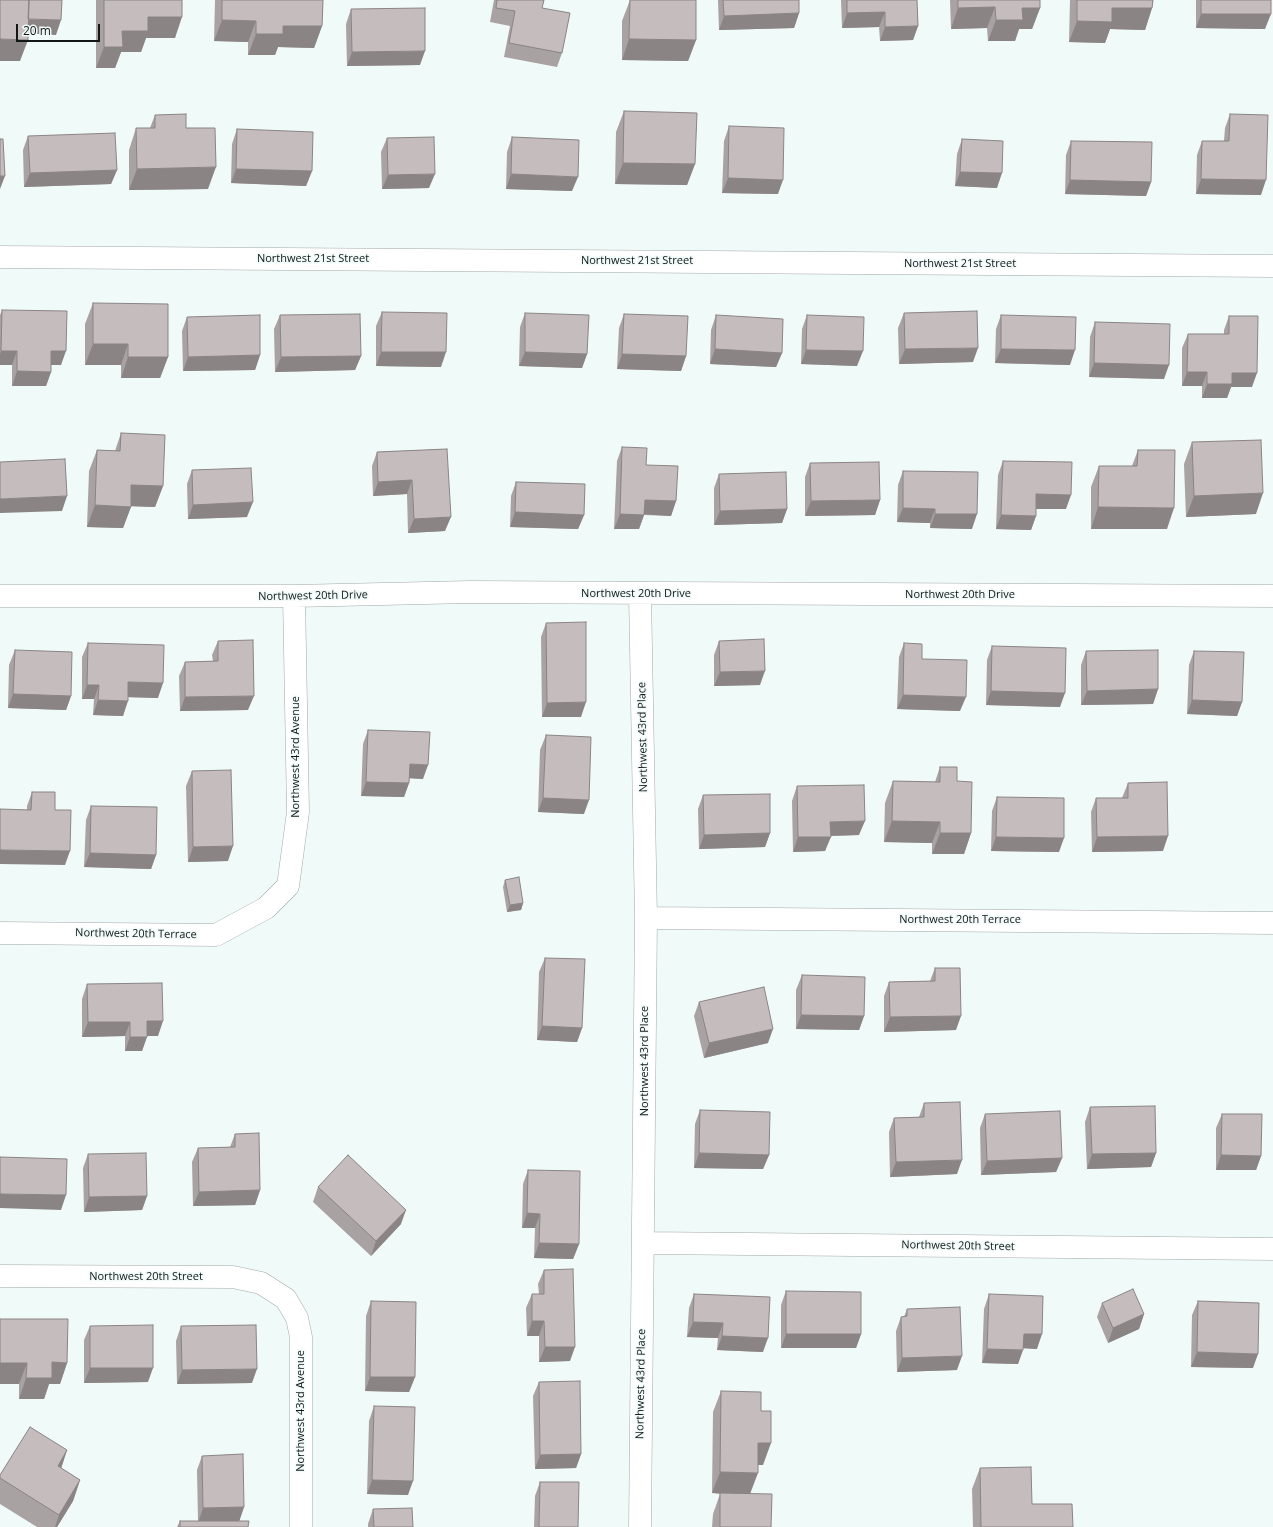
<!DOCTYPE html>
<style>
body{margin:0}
#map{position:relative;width:1273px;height:1527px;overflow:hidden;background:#f0faf9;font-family:"Open Sans",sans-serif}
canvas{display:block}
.scale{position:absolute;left:16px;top:24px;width:84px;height:18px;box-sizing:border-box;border:2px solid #131616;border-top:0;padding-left:5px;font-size:12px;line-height:14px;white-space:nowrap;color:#131616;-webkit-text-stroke:3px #f0faf9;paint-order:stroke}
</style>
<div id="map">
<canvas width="1273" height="1527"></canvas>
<div class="scale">20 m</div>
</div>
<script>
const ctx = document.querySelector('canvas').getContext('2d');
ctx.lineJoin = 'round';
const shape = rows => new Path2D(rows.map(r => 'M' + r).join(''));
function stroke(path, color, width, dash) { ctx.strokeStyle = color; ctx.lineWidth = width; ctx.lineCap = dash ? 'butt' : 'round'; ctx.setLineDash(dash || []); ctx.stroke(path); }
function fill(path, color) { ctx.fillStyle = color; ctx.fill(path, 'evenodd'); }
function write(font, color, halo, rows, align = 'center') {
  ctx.font = font + ' "Open Sans",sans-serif'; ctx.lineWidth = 3; ctx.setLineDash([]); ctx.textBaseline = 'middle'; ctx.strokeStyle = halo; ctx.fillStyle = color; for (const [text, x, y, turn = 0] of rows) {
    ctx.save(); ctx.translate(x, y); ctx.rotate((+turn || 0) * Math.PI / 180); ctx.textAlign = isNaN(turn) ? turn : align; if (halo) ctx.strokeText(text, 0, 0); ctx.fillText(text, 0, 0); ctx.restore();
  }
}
const minor = shape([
 [0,257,1273,266],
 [0,596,294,596,470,592,1273,596],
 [646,918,1273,923],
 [0,933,216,935,266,908,288,886,298,812,294,596],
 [644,1243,1273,1249],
 [0,1276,233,1277,261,1283,286,1299,297,1318,301,1337,301,1527],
 [640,1527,646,918,640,594]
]);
stroke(minor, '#a0a9a8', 23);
stroke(minor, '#fff', 22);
fill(shape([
 [96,0,182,0,175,38,146,38,141,52,121,52,115,68,96,68],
 [215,0,323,0,322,26,314,48,278,47,275,55,248,55,248,42,214,41],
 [494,0,544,0,542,8,562,53,557,67,504,57,510,26,490,22],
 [630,0,696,40,688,61,622,60,622,21],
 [718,0,799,0,799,13,794,28,719,30],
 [841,0,917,0,918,26,913,40,880,41,879,27,842,28],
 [950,0,1040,0,1040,8,1032,29,1019,29,1015,41,988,41,987,28,951,29],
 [1070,0,1153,0,1152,8,1145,30,1110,29,1105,43,1069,42],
 [1196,0,1271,0,1265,29,1196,28],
 [351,9,420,65,347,66,346,24],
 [624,111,695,164,687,185,615,184,616,132],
 [1230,114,1261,195,1196,194,1197,155,1202,141,1224,141,1225,128],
 [155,115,186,128,208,189,129,190,129,150,136,128,150,128],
 [729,126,778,194,722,193,724,141],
 [237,129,312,171,306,186,231,183,232,144],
 [28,136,117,170,111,184,24,187,23,150],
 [512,137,572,191,506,189,507,152],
 [387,138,429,188,382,189,381,152],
 [962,139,997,188,955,186,957,154],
 [1071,141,1151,182,1146,196,1065,194,1066,155],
 [93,303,168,357,160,378,121,378,121,365,85,365,85,324],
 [2,310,61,365,51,365,51,372,46,386,12,386,12,365,0,365,0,315],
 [382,312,441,367,376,366,376,326],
 [525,313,587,354,582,368,519,366,520,327],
 [904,313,973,362,899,364,898,328],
 [624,314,686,356,681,371,617,369,619,328],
 [280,315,361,356,355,370,275,372,274,329],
 [716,315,782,353,776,367,710,364,711,330],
 [807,315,857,366,801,364,802,329],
 [1001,315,1070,365,995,363,996,329],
 [1229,316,1252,387,1231,387,1227,398,1202,398,1202,386,1182,386,1182,348,1188,334,1224,334,1224,330],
 [187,317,260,355,255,370,183,371,182,331],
 [1095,322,1164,379,1089,377,1090,337],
 [121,433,163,486,155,507,131,506,123,528,87,527,89,471,97,450,115,451],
 [1192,442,1256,514,1186,517,1184,464],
 [622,447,646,465,676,501,671,516,644,515,639,529,614,529,617,461],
 [447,449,445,531,408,533,407,494,373,496,372,466,377,452],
 [1138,450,1167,529,1091,529,1091,487,1099,466,1132,466],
 [1003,461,1066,509,1036,509,1036,516,1031,530,996,529,998,475],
 [810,463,880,500,875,515,805,516,805,477],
 [192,470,247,517,188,519,187,484],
 [903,471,972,529,930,528,930,523,897,522,898,485],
 [719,474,787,509,782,523,714,525,714,488],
 [516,482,584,515,578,529,510,527,511,496],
 [546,623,581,717,542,717,541,637],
 [218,641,248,710,180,711,179,676,185,662,213,661,212,655],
 [719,641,760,685,714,686,714,655],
 [88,643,158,698,128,697,123,716,93,715,94,699,82,699,82,657],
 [904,643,922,659,960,711,897,709,899,657],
 [992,646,1060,707,986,705,987,660],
 [15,650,71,696,66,710,8,708,9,665],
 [1086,651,1158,689,1153,704,1081,705,1081,665],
 [1194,651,1242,702,1237,716,1187,714,1189,665],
 [368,730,423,779,409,778,409,783,404,797,361,796,363,744],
 [546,735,584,814,538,812,540,750],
 [940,767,957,781,971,833,964,854,932,854,932,843,884,842,885,803,893,781,935,782],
 [192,771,228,861,188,862,186,786],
 [1128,783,1163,851,1092,852,1091,812,1096,798,1122,798],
 [797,786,859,835,830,836,825,851,793,852,792,801],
 [32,792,55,810,65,865,27,810,27,806],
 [703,795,770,833,765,847,699,849,698,809],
 [997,797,1059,852,991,851,992,811],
 [91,806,156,855,151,869,84,867,86,820],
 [505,880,523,903,521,910,507,912,503,887],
 [545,958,582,1028,577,1042,537,1040,539,972],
 [935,968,956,1030,884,1032,884,996,889,982,930,981],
 [802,975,864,1016,859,1030,796,1029,796,990],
 [87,984,158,1036,147,1036,142,1051,125,1051,125,1036,82,1037,82,999],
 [699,1002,768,1043,704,1058,694,1016],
 [924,1103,957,1174,890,1177,889,1132,894,1118,919,1117],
 [1090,1107,1156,1153,1151,1167,1087,1169,1085,1122],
 [700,1110,769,1155,763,1169,694,1168,695,1124],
 [985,1114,1062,1158,1056,1172,981,1175,980,1128],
 [1222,1114,1261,1156,1256,1170,1216,1170,1216,1128],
 [235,1134,260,1190,255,1205,193,1206,192,1162,198,1148,230,1147],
 [88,1154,147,1196,142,1210,84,1212,83,1168],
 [528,1170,579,1244,573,1259,534,1258,535,1228,522,1228,523,1184],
 [318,1187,401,1224,371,1256,313,1202],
 [544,1270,570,1361,539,1362,539,1336,527,1336,526,1308,532,1294,539,1294,538,1284],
 [786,1291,861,1334,856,1348,781,1348,781,1305],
 [694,1294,763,1352,717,1350,718,1338,687,1337,689,1308],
 [989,1294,1037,1349,1023,1348,1018,1364,982,1363,984,1309],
 [371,1301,415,1377,409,1392,365,1391,366,1316],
 [1198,1301,1253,1368,1191,1367,1192,1315],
 [1102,1303,1144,1314,1139,1329,1108,1343,1097,1317],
 [907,1309,957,1370,897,1372,896,1331,901,1317,904,1317],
 [0,1319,67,1363,60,1384,49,1384,44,1399,19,1399,19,1384],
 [90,1326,148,1382,84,1383,84,1340],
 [181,1326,252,1383,177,1384,176,1341],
 [539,1382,581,1454,576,1468,535,1469,533,1396],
 [721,1391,761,1411,763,1465,758,1465,750,1493,771,1527,712,1527,713,1514,720,1494,712,1493,713,1412],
 [374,1406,408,1495,367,1494,369,1421],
 [67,1450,61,1468,80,1480,73,1501,57,1527,37,1527,0,1504,0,1475],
 [202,1456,244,1507,239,1521,248,1527,177,1527,180,1521,198,1521,197,1470],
 [980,1468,1032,1504,1073,1527,973,1527,972,1489],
 [540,1482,578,1527,534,1527,535,1496],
 [373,1509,413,1527,368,1527,368,1524]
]), '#a9a2a3');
fill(shape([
 [995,7,987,28,951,29,958,8],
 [1022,8,1040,8,1032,29,1019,29,1015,41,988,41,996,20],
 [1112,8,1152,8,1145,30,1110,29,1105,43,1069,42,1077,21],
 [885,12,879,27,842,28,847,13],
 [799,13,794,28,719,30,724,16],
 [1201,14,1271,14,1265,29,1196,28],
 [148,17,182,17,175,38,146,38,141,52,121,52,115,68,96,68,104,47,122,31],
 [27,19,61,20,56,35,21,33],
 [222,20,256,21,248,42,214,41],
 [283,26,322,26,314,48,278,47,275,55,248,55,256,34],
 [918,26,913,40,880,41,885,27],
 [0,39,28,40,20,61,0,61],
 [629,39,696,40,688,61,622,60],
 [425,51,420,65,347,66,352,52],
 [623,163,695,164,687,185,615,184],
 [216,167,208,189,129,190,137,169],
 [236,169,312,171,306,186,231,183],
 [117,170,111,184,24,187,30,173],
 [960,172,1002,173,997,188,955,186],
 [435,174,429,188,382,189,388,175],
 [511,174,578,177,572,191,506,189],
 [0,176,5,176,0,189],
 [728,178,783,180,778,194,722,193],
 [1201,179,1266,180,1261,195,1196,194],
 [1070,180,1151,182,1146,196,1065,194],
 [93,344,128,344,121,365,85,365],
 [978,348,973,362,899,364,905,349],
 [715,349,782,353,776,367,710,364],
 [1001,349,1075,350,1070,365,995,363],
 [806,350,863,351,857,366,801,364],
 [1,351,17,351,12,365,0,365,0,354],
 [51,351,66,351,61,365,46,365],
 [381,352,446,352,441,367,376,366],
 [525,352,587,354,582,368,519,366],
 [622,354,686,356,681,371,617,369],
 [260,355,255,370,183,371,188,357],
 [361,356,355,370,275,372,281,357],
 [128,357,168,357,160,378,121,378],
 [1094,363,1169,365,1164,379,1089,377],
 [17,371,51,372,46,386,12,386],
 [1187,372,1207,372,1202,386,1182,386],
 [1232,373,1257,373,1252,387,1231,387,1227,398,1202,398,1207,384],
 [412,480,407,494,373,496,378,482],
 [131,485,163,486,155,507,123,506],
 [1263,493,1256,514,1186,517,1194,496],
 [1036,494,1071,495,1066,509,1031,509],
 [67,496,62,511,0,513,0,499],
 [645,500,676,501,671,516,640,514],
 [880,500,875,515,805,516,811,501],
 [253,502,247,517,188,519,193,505],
 [95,505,131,507,123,528,87,527],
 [1098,507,1174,508,1167,529,1091,529],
 [903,508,935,509,930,523,897,522],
 [787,509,782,523,714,525,720,511],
 [515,512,584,515,578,529,510,527],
 [620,514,644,515,639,529,614,529],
 [935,514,977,514,972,529,930,528],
 [1001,515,1036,516,1031,530,996,529],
 [451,517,445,531,408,533,414,519],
 [765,671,760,685,714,686,720,672],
 [128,682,163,683,158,698,123,697],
 [87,685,99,685,94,699,82,699],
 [1158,689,1153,704,1081,705,1087,691],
 [991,691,1065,693,1060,707,986,705],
 [13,694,71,696,66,710,8,708],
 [903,695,966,697,960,711,897,709],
 [254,696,248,710,180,711,185,697],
 [98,700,128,701,123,716,93,715],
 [1192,700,1242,702,1237,716,1187,714],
 [586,702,581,717,542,717,547,703],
 [410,764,428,765,423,779,405,778],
 [366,782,409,783,404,797,361,796],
 [543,798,589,800,584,814,538,812],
 [865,821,859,835,825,836,830,822],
 [892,821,940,822,932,843,884,842],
 [770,833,765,847,699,849,704,835],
 [940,833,971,833,964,854,932,854],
 [1168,836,1163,851,1092,852,1097,837],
 [798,837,831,837,825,851,793,852],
 [996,837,1064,838,1059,852,991,851],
 [233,846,228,861,188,862,193,847],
 [0,850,70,851,65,865,0,864],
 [90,853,156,855,151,869,84,867],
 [523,903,521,910,507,912,510,905],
 [801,1015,864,1016,859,1030,796,1029],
 [961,1016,956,1030,884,1032,890,1017],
 [147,1021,163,1021,158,1036,142,1036],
 [88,1022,130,1022,125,1036,82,1037],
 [542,1026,582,1028,577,1042,537,1040],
 [773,1029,768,1043,704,1058,709,1043],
 [130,1037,147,1037,142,1051,125,1051],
 [699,1153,769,1155,763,1169,694,1168],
 [1156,1153,1151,1167,1087,1169,1092,1154],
 [1221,1155,1261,1156,1256,1170,1216,1170],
 [1062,1158,1056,1172,981,1175,987,1161],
 [962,1160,957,1174,890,1177,896,1162],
 [260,1190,255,1205,193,1206,199,1192],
 [0,1194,66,1195,61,1210,0,1208],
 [147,1196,142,1210,84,1212,89,1197],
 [406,1210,401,1224,371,1256,376,1241],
 [527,1213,540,1214,535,1228,522,1228],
 [539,1243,579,1244,573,1259,534,1258],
 [1144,1314,1139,1329,1108,1343,1113,1328],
 [532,1321,544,1321,539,1336,527,1336],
 [693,1322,723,1323,718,1338,687,1337],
 [786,1334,861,1334,856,1348,781,1348],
 [1024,1334,1042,1334,1037,1349,1019,1348],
 [722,1336,768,1338,763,1352,717,1350],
 [545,1347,575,1347,570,1361,539,1362],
 [987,1349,1023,1350,1018,1364,982,1363],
 [1197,1352,1258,1354,1253,1368,1191,1367],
 [962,1356,957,1370,897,1372,902,1358],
 [52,1362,67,1363,60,1384,49,1384,44,1399,19,1399,26,1378],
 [0,1363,27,1363,19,1384,0,1384],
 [90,1368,153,1368,148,1382,84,1383],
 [257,1369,252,1383,177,1384,182,1370],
 [370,1377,415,1377,409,1392,365,1391],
 [758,1443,771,1443,763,1465,750,1465],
 [67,1450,60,1472,58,1466],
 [581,1454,576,1468,535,1469,540,1455],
 [720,1472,758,1473,750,1494,712,1493],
 [80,1480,73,1501,57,1527,55,1527,59,1515],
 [372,1480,413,1481,408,1495,367,1494],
 [244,1507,239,1522,198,1523,203,1508]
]), '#8a8484');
const building = shape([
 [0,0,29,0,28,40,0,39,0,0],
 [29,0,62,0,61,20,28,19,29,0],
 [104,0,182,0,182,17,148,17,148,31,122,31,123,47,104,47,104,0],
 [222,0,323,0,322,26,283,26,283,34,256,34,256,21,222,20,222,0],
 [497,0,544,0,542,8,570,13,562,53,509,43,515,11,496,8,497,0],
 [630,0,696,0,696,40,629,39,630,0],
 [723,0,799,0,799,13,724,16,723,0],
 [847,0,917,0,918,26,885,27,885,12,847,13,847,0],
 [958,0,1040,0,1040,8,1022,8,1023,20,996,20,995,7,958,8,958,0],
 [1077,0,1153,0,1152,8,1112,8,1112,22,1077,21,1077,0],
 [1201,0,1271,0,1271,14,1201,14,1201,0],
 [425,8,425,51,352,52,351,9,425,8],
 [624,111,697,113,695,164,623,163,624,111],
 [186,114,186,128,215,128,216,167,137,169,136,128,155,128,155,115,186,114],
 [1230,114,1268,115,1266,180,1201,179,1202,141,1229,141,1230,114],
 [729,126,784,128,783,180,728,178,729,126],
 [237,129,313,132,312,171,236,169,237,129],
 [115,133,117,170,30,173,28,136,115,133],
 [434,137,435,174,388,175,387,138,434,137],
 [512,137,579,140,578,177,511,174,512,137],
 [0,139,3,139,5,176,0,176,0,139],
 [962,139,1003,141,1002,173,960,172,962,139],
 [1071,141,1152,142,1151,182,1070,180,1071,141],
 [93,303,168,304,168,357,128,357,128,344,93,344,93,303],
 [2,310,67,311,66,351,51,351,51,372,17,371,17,351,1,351,2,310],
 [977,311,978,348,905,349,904,313,977,311],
 [382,312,447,313,446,352,381,352,382,312],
 [525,313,589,315,587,354,525,352,525,313],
 [360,314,361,356,281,357,280,315,360,314],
 [624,314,688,316,686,356,622,354,624,314],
 [260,315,260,355,188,357,187,317,260,315],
 [716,315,783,319,782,353,715,349,716,315],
 [807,315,864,317,863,351,806,350,807,315],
 [1001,315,1076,317,1075,350,1001,349,1001,315],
 [1229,316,1258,316,1257,373,1232,373,1232,384,1207,384,1207,372,1187,372,1188,334,1229,334,1229,316],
 [1095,322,1170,324,1169,365,1094,363,1095,322],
 [121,433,165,435,163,486,131,485,131,507,95,505,97,450,120,451,121,433],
 [1261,440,1263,493,1194,496,1192,442,1261,440],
 [622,447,647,448,646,465,678,466,676,501,645,500,644,515,620,514,622,447],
 [447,449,451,517,414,519,412,480,378,482,377,452,447,449],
 [1138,450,1175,450,1174,508,1098,507,1099,466,1137,466,1138,450],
 [65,459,67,496,0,499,0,462,65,459],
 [1003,461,1072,462,1071,495,1036,494,1036,516,1001,515,1003,461],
 [879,462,880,500,811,501,810,463,879,462],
 [251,468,253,502,193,505,192,470,251,468],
 [903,471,978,472,977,514,935,514,935,509,903,508,903,471],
 [786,472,787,509,720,511,719,474,786,472],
 [516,482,585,484,584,515,515,512,516,482],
 [586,622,586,702,547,703,546,623,586,622],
 [764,639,765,671,720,672,719,641,764,639],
 [253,640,254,696,185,697,185,662,218,661,218,641,253,640],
 [88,643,164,645,163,683,128,682,128,701,98,700,99,685,87,685,88,643],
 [904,643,922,644,922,659,967,660,966,697,903,695,904,643],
 [992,646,1066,648,1065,693,991,691,992,646],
 [15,650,72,652,71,696,13,694,15,650],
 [1158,650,1158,689,1087,691,1086,651,1158,650],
 [1194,651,1244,652,1242,702,1192,700,1194,651],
 [368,730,430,732,428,765,410,764,409,783,366,782,368,730],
 [546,735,591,737,589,800,543,798,546,735],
 [940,767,957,767,957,781,972,782,971,833,940,833,940,822,892,821,893,781,940,782,940,767],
 [231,770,233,846,193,847,192,771,231,770],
 [1167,782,1168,836,1097,837,1096,798,1128,798,1128,783,1167,782],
 [864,785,865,821,830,822,831,837,798,837,797,786,864,785],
 [32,792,55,792,55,810,71,810,70,851,0,850,0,809,31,810,32,792],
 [770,794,770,833,704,835,703,795,770,794],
 [997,797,1064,798,1064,838,996,837,997,797],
 [91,806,157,807,156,855,90,853,91,806],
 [519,877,523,903,510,905,505,880,519,877],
 [545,958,585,959,582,1028,542,1026,545,958],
 [935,968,960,968,961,1016,890,1017,889,982,935,981,935,968],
 [802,975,865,977,864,1016,801,1015,802,975],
 [162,983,163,1021,147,1021,147,1037,130,1037,130,1022,88,1022,87,984,162,983],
 [764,987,773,1029,709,1043,699,1002,764,987],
 [960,1102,962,1160,896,1162,894,1118,924,1117,924,1103,960,1102],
 [1155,1106,1156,1153,1092,1154,1090,1107,1155,1106],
 [700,1110,770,1112,769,1155,699,1153,700,1110],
 [1060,1111,1062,1158,987,1161,985,1114,1060,1111],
 [1222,1114,1262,1114,1261,1156,1221,1155,1222,1114],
 [259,1133,260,1190,199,1192,198,1148,235,1147,235,1134,259,1133],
 [146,1153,147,1196,89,1197,88,1154,146,1153],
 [348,1155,406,1210,376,1241,318,1187,348,1155],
 [0,1157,67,1159,66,1195,0,1194,0,1157],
 [528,1170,580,1171,579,1244,539,1243,540,1214,527,1213,528,1170],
 [573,1269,575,1347,545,1347,544,1321,532,1321,532,1294,544,1294,544,1270,573,1269],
 [1133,1289,1144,1314,1113,1328,1102,1303,1133,1289],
 [786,1291,861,1292,861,1334,786,1334,786,1291],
 [694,1294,770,1297,768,1338,722,1336,723,1323,693,1322,694,1294],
 [989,1294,1043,1296,1042,1334,1024,1334,1023,1350,987,1349,989,1294],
 [371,1301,416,1302,415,1377,370,1377,371,1301],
 [1198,1301,1259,1303,1258,1354,1197,1352,1198,1301],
 [960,1307,962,1356,902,1358,901,1317,907,1316,907,1309,960,1307],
 [0,1319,68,1319,67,1363,52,1362,52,1378,26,1378,27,1363,0,1363,0,1319],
 [153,1325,153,1368,90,1368,90,1326,153,1325],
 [256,1325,257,1369,182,1370,181,1326,256,1325],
 [580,1381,581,1454,540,1455,539,1382,580,1381],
 [721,1391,761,1392,761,1411,771,1411,771,1443,758,1443,758,1473,720,1472,721,1391],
 [374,1406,415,1407,413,1481,372,1480,374,1406],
 [30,1427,67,1450,58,1466,80,1480,59,1515,0,1478,0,1475,30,1427],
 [243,1454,244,1507,203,1508,202,1456,243,1454],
 [1031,1467,1032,1504,1072,1504,1073,1527,981,1527,980,1468,1031,1467],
 [540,1482,579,1482,578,1527,539,1527,540,1482],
 [720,1493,772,1494,771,1527,720,1527,720,1493],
 [412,1508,413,1527,374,1527,373,1509,412,1508],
 [180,1521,249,1521,248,1527,180,1527,180,1521]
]);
fill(building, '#c5bcbd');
stroke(building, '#8a8484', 1);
write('11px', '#131616', '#f0faf9', [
 ["Northwest 21st Street",313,259],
 ["Northwest 21st Street",637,261],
 ["Northwest 21st Street",960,264],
 ["Northwest 20th Drive",636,594],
 ["Northwest 20th Drive",960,595],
 ["Northwest 20th Drive",313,596,-1],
 ["Northwest 43rd Place",643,737,-91],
 ["Northwest 43rd Avenue",296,757,-90],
 ["Northwest 20th Terrace",960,920],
 ["Northwest 20th Terrace",136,934,1],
 ["Northwest 43rd Place",645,1061,-90],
 ["Northwest 20th Street",958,1246,1],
 ["Northwest 20th Street",146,1277],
 ["Northwest 43rd Place",641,1384,-89],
 ["Northwest 43rd Avenue",301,1411,-90]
]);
</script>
